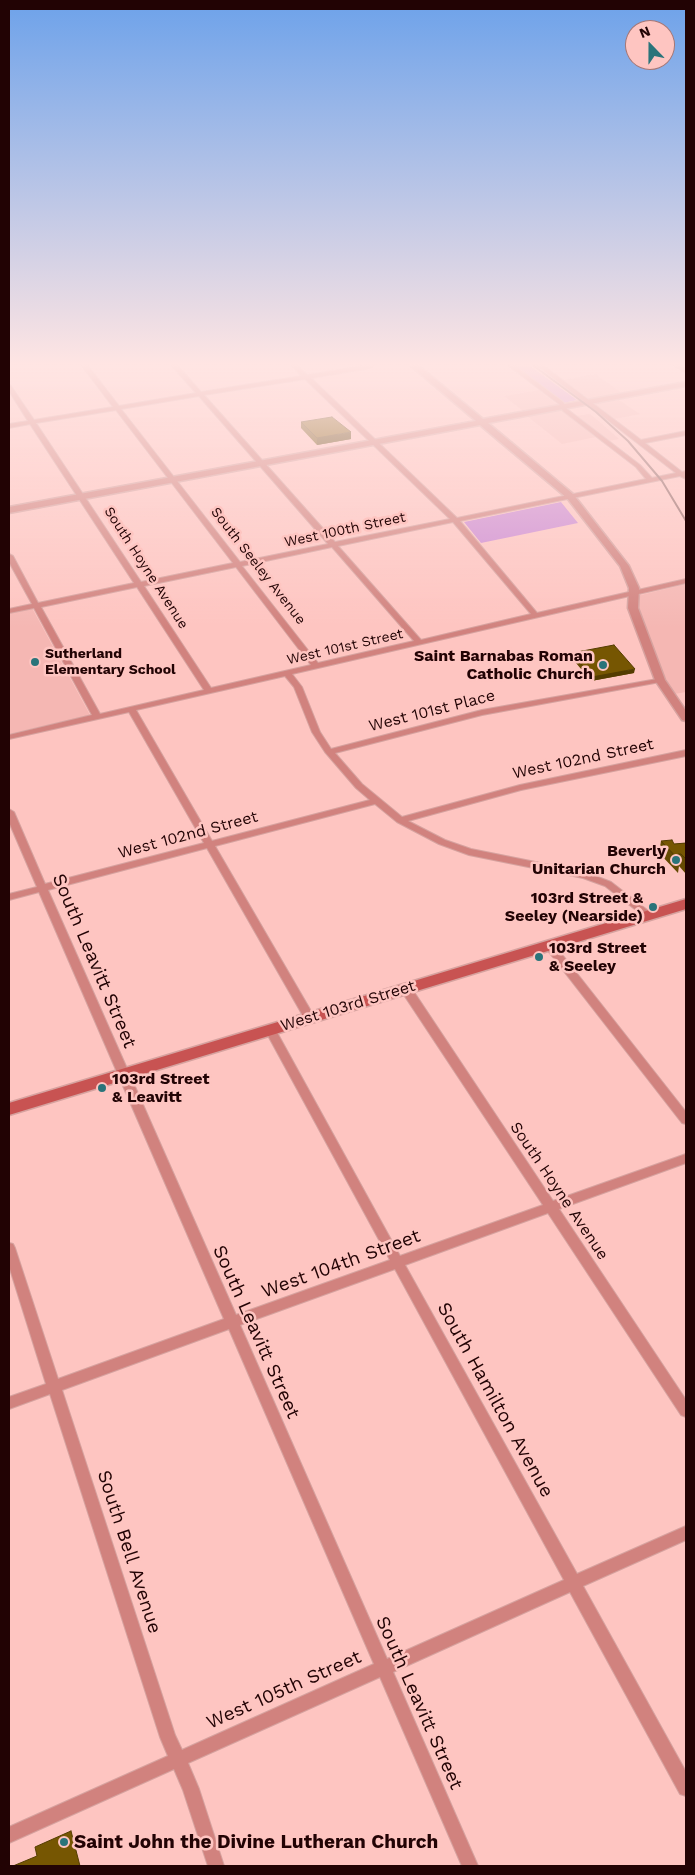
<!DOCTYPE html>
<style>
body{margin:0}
#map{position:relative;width:695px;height:1875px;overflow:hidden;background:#fec5c1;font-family:"Work Sans",sans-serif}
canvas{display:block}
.frame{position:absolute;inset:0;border:10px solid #220304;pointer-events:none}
.north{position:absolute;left:625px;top:20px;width:50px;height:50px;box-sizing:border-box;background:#fec5c1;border:1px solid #a67775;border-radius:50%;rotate:338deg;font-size:14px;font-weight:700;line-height:20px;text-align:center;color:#220304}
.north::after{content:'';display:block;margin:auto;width:18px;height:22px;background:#2a747a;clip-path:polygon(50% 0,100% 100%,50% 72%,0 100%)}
</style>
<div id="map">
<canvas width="695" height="1875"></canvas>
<div class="frame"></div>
<div class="north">N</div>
</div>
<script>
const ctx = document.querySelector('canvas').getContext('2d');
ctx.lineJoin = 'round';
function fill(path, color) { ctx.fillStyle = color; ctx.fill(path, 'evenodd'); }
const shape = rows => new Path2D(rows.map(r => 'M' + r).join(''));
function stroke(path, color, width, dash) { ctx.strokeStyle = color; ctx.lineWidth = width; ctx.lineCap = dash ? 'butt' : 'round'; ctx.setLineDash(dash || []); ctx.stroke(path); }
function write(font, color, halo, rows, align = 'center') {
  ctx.font = font + ' "Work Sans",sans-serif'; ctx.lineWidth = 5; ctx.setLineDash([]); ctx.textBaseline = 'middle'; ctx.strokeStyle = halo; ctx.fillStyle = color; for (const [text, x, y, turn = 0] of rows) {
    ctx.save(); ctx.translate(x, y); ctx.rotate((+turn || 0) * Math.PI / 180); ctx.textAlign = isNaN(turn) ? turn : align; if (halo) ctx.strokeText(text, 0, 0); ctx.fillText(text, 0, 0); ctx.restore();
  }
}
fill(shape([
 [595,374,622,393,589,399,563,380],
 [539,390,558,405,523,411,504,396],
 [619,400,640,414,615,419,595,404],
 [562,410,563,411,596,437,562,444,527,416],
 [590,414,600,422,619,439,609,441,576,416],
 [686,584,686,692,674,694,661,669,638,609,637,596],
 [32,608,90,715,9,734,9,613]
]), '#f5b7b3');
fill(shape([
 [515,366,530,366,577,400,563,403],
 [561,502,578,523,481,543,464,522]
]), '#cb89d3');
const minor = shape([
 [82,366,88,366,119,406,196,393,172,366,178,366,201,392,302,376,292,366,298,366,307,375,363,366,374,366,371,368,311,378,457,518,646,479,636,467,563,411,559,404,509,366,515,366,563,402,567,409,640,465,652,478,676,473,538,366,544,366,641,440,686,431,686,435,645,443,682,472,686,471,686,479,680,476,460,521,537,613,686,579,686,583,292,674,302,687,320,732,331,749,482,710,663,678,664,680,660,682,482,715,335,753,362,784,402,817,520,785,686,750,686,756,521,790,408,821,445,840,471,849,585,872,611,882,651,913,653,915,651,917,645,917,605,886,583,878,469,855,439,844,397,822,375,804,215,846,315,1018,314,1021,310,1022,306,1021,207,848,48,890,236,1315,390,1260,265,1030,266,1027,274,1027,400,1256,543,1205,402,992,401,989,402,986,410,986,553,1201,686,1154,686,1163,559,1209,686,1400,686,1417,681,1415,548,1213,405,1265,577,1574,686,1526,686,1540,583,1586,686,1772,686,1796,680,1794,570,1592,393,1672,478,1866,462,1866,380,1677,188,1763,199,1789,224,1866,208,1866,183,1790,174,1769,9,1843,9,1827,168,1756,160,1737,50,1394,9,1409,9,1397,46,1384,9,1266,9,1243,13,1244,15,1248,58,1379,224,1319,39,892,9,900,9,894,37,887,9,822,9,809,14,812,45,884,204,843,129,712,9,739,9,735,92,715,34,608,9,613,9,609,32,604,9,562,9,554,13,556,38,603,134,583,30,424,9,428,9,424,28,421,9,391,9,385,11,386,34,420,113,407,82,366],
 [305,379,450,519,335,542,204,395,305,379],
 [199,396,328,544,240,562,121,409,199,396],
 [116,410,233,563,141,582,36,423,116,410],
 [453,522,531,614,421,640,338,546,453,522],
 [332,547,414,641,318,663,242,566,332,547],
 [236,567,311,665,211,688,144,586,236,567],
 [137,587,204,690,100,714,41,607,137,587],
 [285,676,294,687,312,732,325,752,356,788,370,800,212,841,136,710,285,676],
 [395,1269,564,1580,387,1659,240,1325,395,1269],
 [229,1329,374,1664,182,1750,175,1735,62,1390,229,1329],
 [674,366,681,366,686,369,686,373,674,366],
 [549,942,553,943,686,1112,686,1124,682,1123,545,947,544,945,549,942]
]);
const tertiary = shape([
 [411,366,419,366,483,419,686,382,686,386,488,423,573,494,629,566,639,588,638,608,665,680,686,711,686,721,682,720,655,680,628,608,629,588,620,566,567,498,480,425,9,513,9,507,476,421,411,366]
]);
const secondary = shape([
 [686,899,686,909,9,1115,9,1103,686,899]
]);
stroke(minor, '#d6a29f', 2);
stroke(tertiary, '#d6a29f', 3);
stroke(secondary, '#d6a29f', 3);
fill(minor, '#d1827e');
fill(tertiary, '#d1827e');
fill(secondary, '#c85352');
stroke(shape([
 [534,366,596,412,628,441,662,481,686,521]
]), '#936765', 2);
fill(shape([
 [301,422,351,439,317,445,301,428],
 [572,653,634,673,591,681,571,657],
 [661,841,674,844,686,843,686,874,679,866,678,873,659,853]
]), '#654a02');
fill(shape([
 [351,432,351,439,317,445,317,438],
 [635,669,634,673,591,681,592,677]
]), '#533c01');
const building = shape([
 [332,417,351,432,317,438,301,422,332,417],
 [614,645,635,669,592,677,572,653,614,645],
 [672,840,674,844,686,843,686,859,681,854,678,854,680,861,661,841,672,840],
 [71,1831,80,1866,13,1866,37,1856,35,1847,71,1831]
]);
fill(building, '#765602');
stroke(building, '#533c01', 1);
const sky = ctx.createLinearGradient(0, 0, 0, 628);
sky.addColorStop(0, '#6da2ea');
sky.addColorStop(0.58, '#ffe5e3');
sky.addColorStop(1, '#ffe5e300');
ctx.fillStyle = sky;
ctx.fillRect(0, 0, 695, 628);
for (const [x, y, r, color] of [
 [35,662,5,"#2a747a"],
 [603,665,5,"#2a747a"],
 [676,860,5,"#2a747a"],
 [653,907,5,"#2a747a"],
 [539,957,5,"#2a747a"],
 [102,1088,5,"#2a747a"],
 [64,1842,5,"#2a747a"]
]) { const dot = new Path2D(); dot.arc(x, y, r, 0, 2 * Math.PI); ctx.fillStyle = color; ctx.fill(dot); stroke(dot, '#fec5c1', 2); }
write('14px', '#220304', '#fec5c1', [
 ["West 100th Street",345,530,-12],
 ["South Seeley Avenue",258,566,52],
 ["South Hoyne Avenue",146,568,57],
 ["West 101st Street",345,647,-13]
]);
write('bold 14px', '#220304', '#fec5c1', [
 ["Sutherland",45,654],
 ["Elementary School",45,670]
], 'left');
write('bold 16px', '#220304', '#fec5c1', [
 ["Saint Barnabas Roman",593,656],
 ["Catholic Church",593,674],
 ["Beverly",666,851],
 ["Unitarian Church",666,869],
 ["103rd Street &",643,898],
 ["Seeley (Nearside)",643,916],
 ["103rd Street",549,948,"left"],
 ["& Seeley",549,966,"left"],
 ["103rd Street",112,1079,"left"],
 ["& Leavitt",112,1097,"left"]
], 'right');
write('16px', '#220304', '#fec5c1', [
 ["West 101st Place",432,711,-14],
 ["West 102nd Street",583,759,-12],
 ["West 102nd Street",188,835,-15],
 ["West 103rd Street",348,1006,-17],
 ["South Hoyne Avenue",559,1191,56]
]);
write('19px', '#220304', '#fec5c1', [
 ["South Leavitt Street",94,961,67],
 ["West 104th Street",341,1264,-20],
 ["South Leavitt Street",256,1332,66],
 ["South Hamilton Avenue",495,1400,61],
 ["South Bell Avenue",129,1552,72],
 ["West 105th Street",284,1690,-24],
 ["South Leavitt Street",419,1703,66]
]);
write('bold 19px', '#220304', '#fec5c1', [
 ["Saint John the Divine Lutheran Church",74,1842]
], 'left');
</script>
